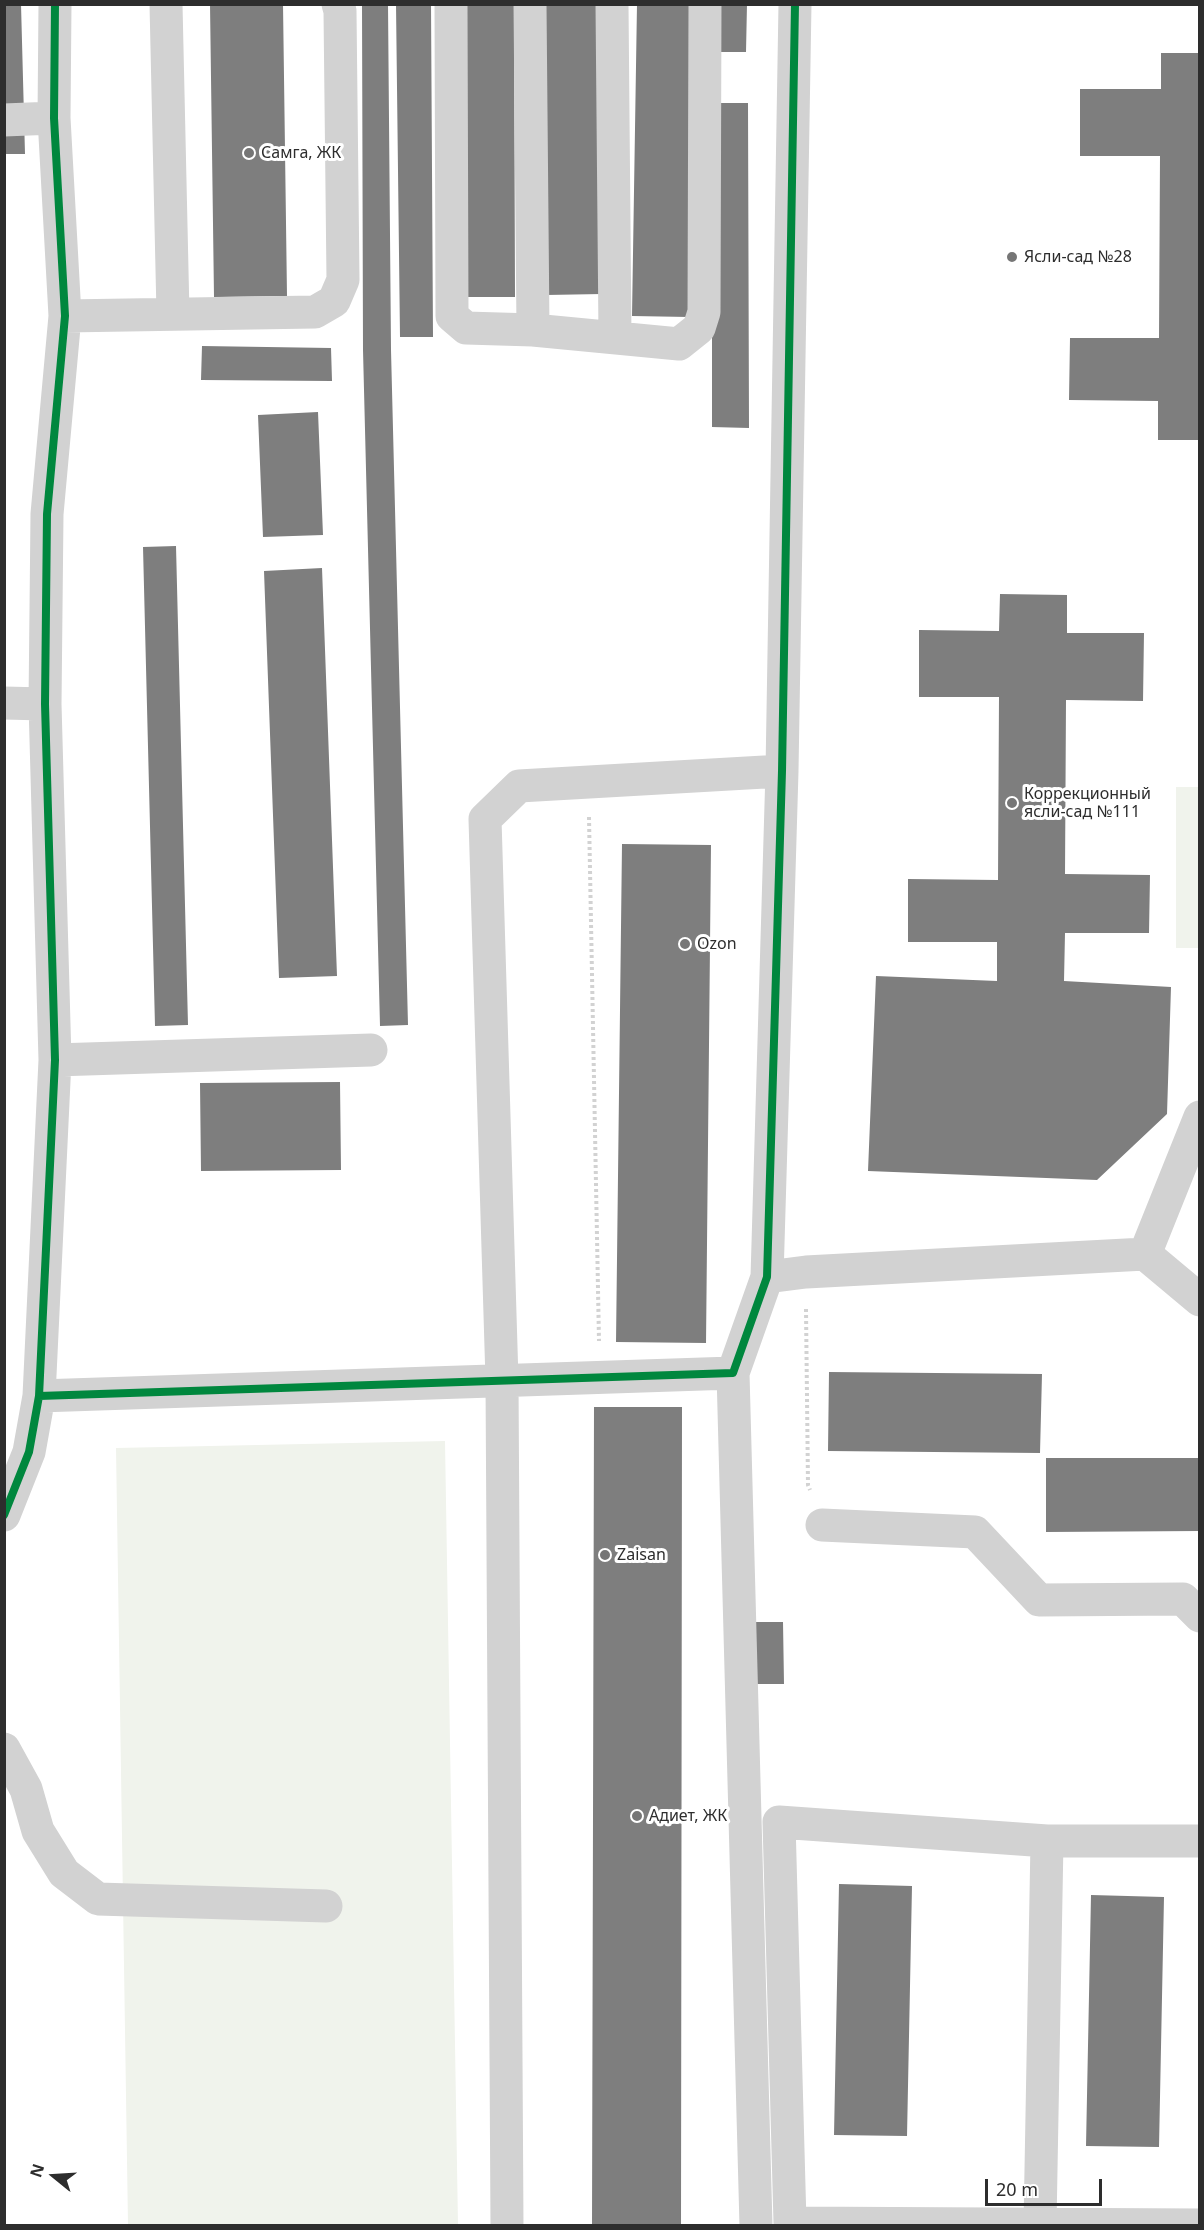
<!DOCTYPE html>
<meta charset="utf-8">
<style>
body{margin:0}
#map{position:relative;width:1204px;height:2230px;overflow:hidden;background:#fff;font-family:"Noto Sans",sans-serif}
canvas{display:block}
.frame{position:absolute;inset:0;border:6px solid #2d2d2d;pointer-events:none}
.north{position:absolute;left:24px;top:2146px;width:60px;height:60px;-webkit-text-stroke:4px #fff;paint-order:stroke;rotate:288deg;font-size:16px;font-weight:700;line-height:24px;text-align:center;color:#2d2d2d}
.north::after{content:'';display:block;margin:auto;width:21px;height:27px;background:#2d2d2d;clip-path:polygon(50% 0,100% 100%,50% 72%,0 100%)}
.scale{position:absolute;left:985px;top:2179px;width:117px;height:27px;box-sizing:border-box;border:3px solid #2d2d2d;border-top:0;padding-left:8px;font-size:18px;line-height:21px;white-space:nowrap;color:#2d2d2d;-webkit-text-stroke:4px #fff;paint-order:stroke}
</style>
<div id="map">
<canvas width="1204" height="2230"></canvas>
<div class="frame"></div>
<div class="north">N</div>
<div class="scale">20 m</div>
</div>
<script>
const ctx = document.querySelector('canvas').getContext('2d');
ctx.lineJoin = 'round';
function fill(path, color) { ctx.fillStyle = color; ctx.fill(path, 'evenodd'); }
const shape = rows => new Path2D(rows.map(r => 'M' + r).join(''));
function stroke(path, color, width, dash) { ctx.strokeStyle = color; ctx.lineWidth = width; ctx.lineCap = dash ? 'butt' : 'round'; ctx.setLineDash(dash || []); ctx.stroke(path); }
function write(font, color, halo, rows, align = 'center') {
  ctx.font = font + ' "Noto Sans",sans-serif'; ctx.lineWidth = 6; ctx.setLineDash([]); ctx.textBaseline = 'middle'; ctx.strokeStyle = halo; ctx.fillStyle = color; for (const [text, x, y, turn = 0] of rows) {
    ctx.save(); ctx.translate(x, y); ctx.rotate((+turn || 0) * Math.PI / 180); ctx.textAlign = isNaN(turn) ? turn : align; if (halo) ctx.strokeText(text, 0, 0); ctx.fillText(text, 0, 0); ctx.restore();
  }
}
fill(shape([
 [1176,787,1199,787,1199,948,1176,948],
 [445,1441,458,2225,128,2225,116,1448]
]), '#f0f3ec');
fill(shape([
 [4,4,21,4,25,154,4,154],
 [210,4,283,4,287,296,214,297],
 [362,4,388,4,391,350,408,1025,380,1026,363,350],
 [396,4,431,4,433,337,400,337],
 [458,4,514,4,515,297,459,297],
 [545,4,601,4,602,294,546,295],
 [637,4,693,4,689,317,632,316],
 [715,4,747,4,746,52,714,52],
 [1161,53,1200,53,1200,440,1158,440,1158,401,1069,400,1070,338,1159,338,1160,156,1080,156,1080,89,1161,89],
 [712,103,748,103,749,428,712,427],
 [202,346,331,348,332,381,201,380],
 [318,412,323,535,263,537,258,415],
 [176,546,188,1025,155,1026,143,547],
 [322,568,337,976,279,978,264,571],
 [1000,594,1067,595,1067,633,1144,633,1143,701,1066,700,1065,874,1150,875,1149,933,1065,933,1064,981,1171,987,1167,1114,1097,1180,868,1171,876,976,997,981,997,942,908,942,908,879,998,880,999,697,919,697,919,630,999,631],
 [622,844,711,845,706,1343,616,1342],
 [340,1082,341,1170,201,1171,200,1083],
 [829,1372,1042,1374,1040,1453,828,1451],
 [594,1407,682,1407,681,2226,592,2226],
 [1046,1458,1200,1458,1200,1531,1046,1532],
 [741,1622,783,1622,784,1684,743,1684],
 [839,1884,912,1886,907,2136,834,2135],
 [1091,1895,1164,1897,1159,2147,1086,2146]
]), '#7e7e7e');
stroke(shape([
 [589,817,599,1341],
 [806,1309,808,1485,810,1490]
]), '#d2d2d2', 4, [3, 3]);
stroke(shape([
 [166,4,173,314],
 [451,4,452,316,466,328,533,330,679,344,699,328,704,312,705,4],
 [530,4,533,330],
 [612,4,615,337],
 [4,120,54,118],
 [65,316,315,312,334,301,343,280,340,11,338,4],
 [4,703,45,704],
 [55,1060,371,1050],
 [1145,1254,1200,1117],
 [767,1277,806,1272,1145,1254,1200,1300],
 [39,1396,733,1373],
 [4,1515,29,1452,39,1396,55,1060,45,704,47,514,65,316,54,118,55,4],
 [822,1525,975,1532,1039,1600,1183,1599,1200,1616],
 [4,1749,26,1789,38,1831,64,1873,98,1899,326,1906],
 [1200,1841,1047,1841,779,1822,790,2223,1200,2225],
 [1040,2224,1047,1841],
 [507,2226,502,1380,485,819,519,786,782,771],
 [756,2226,733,1373,767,1277,782,771,795,4]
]), '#d2d2d2', 33);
stroke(shape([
 [39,1396,733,1373,767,1277,782,771,795,4],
 [4,1515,29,1452,39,1396,55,1060,45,704,47,514,65,316,54,118,55,4]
]), '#00873e', 8);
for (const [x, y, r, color] of [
 [249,153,6,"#767676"],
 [1012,257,6,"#767676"],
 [1012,803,6,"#767676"],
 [685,944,6,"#767676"],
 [605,1555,6,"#767676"],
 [637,1816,6,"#767676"]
]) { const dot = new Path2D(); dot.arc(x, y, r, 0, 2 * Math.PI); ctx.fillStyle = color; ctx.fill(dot); stroke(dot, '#fff', 2); }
write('16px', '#2d2d2d', '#fff', [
 ["Самга, ЖК",261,153],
 ["Ясли-сад №28",1024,257],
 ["Коррекционный",1024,794],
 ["ясли-сад №111",1024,812],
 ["Ozon",697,944],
 ["Zaisan",617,1555],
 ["Адиет, ЖК",649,1816]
], 'left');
</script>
